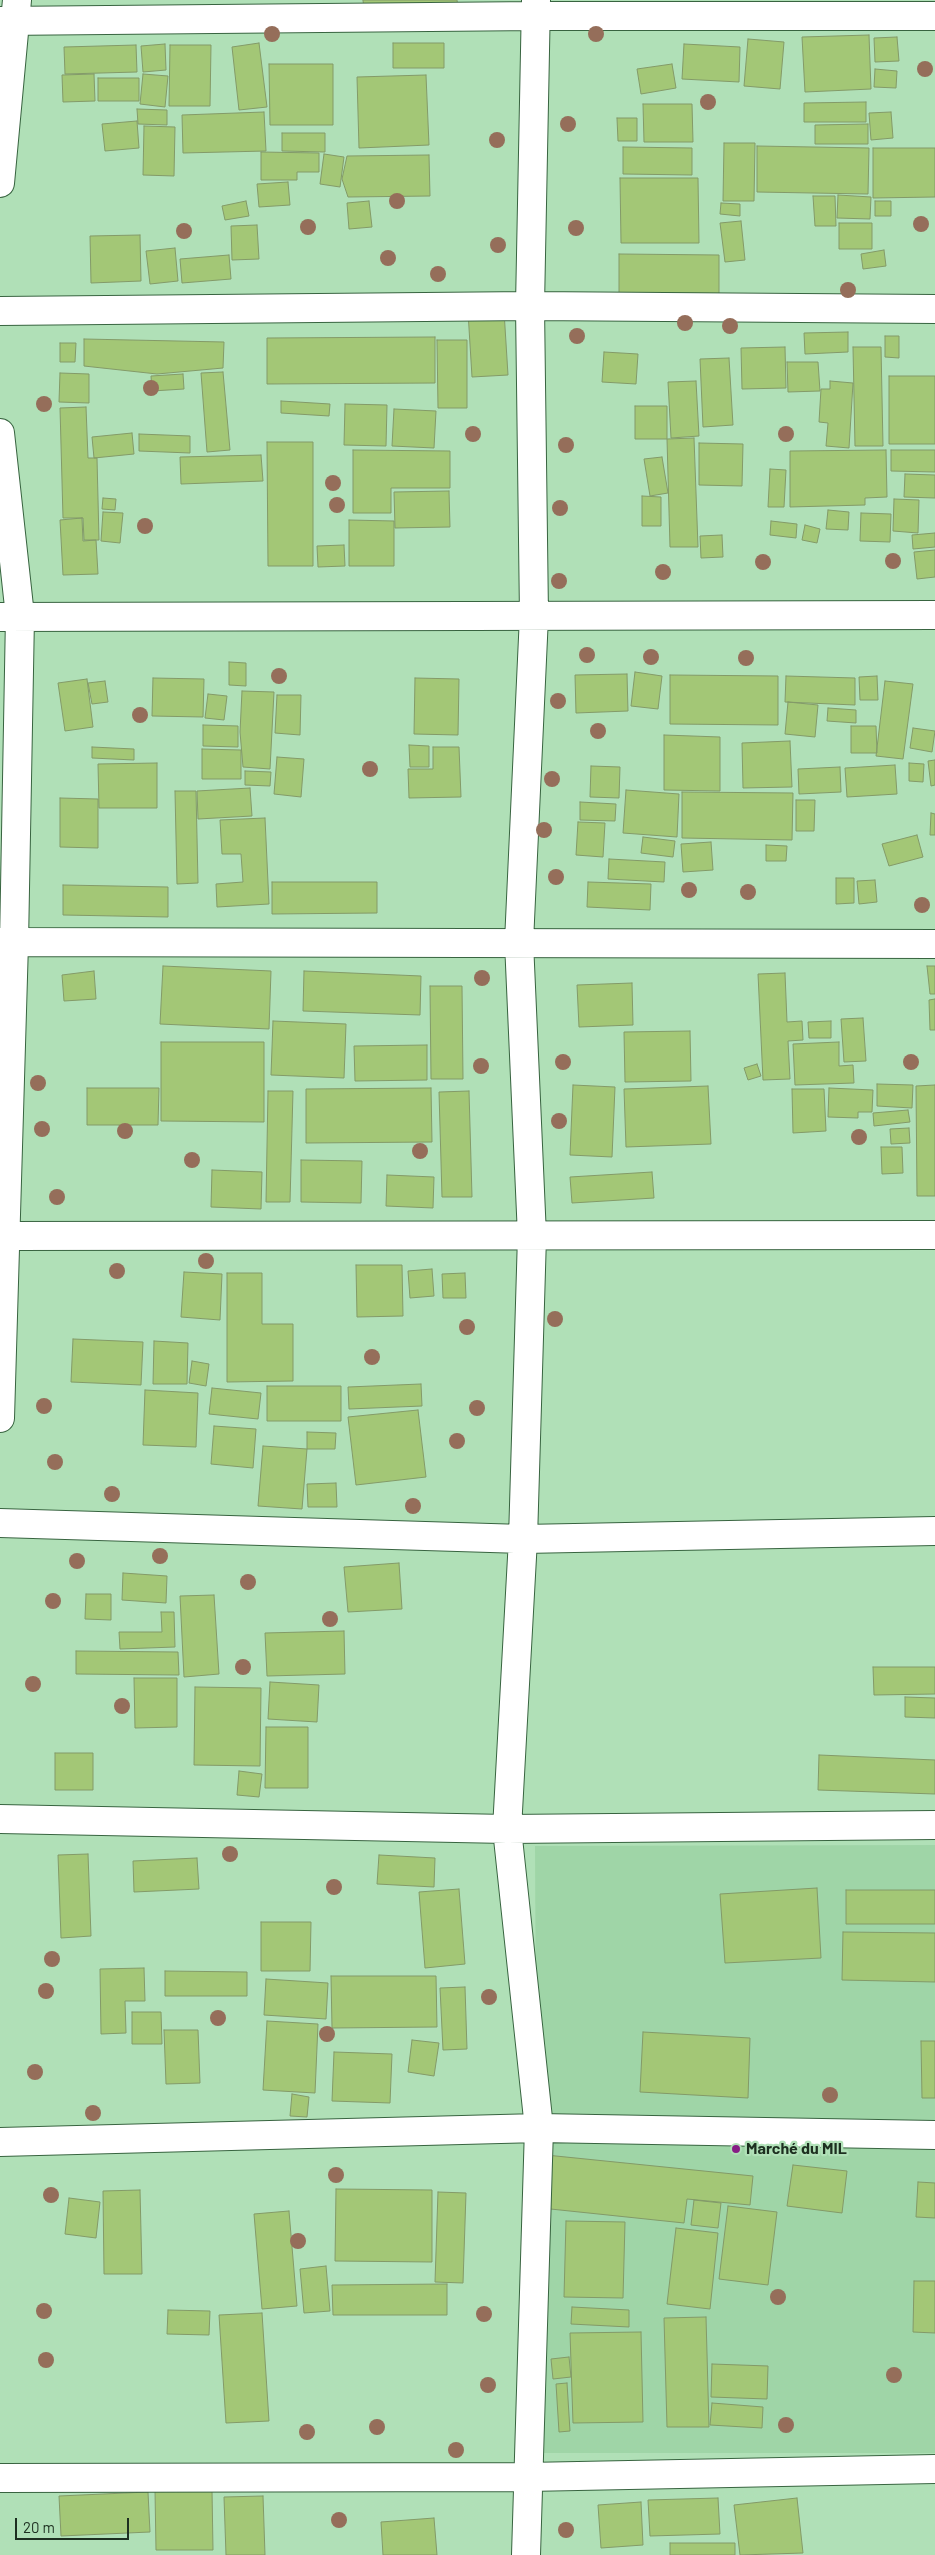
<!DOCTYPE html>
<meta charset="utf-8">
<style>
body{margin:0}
#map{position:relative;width:935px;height:2555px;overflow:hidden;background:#b0e0b7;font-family:Barlow,sans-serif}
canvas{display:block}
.scale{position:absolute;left:15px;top:2518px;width:114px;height:22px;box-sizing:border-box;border:2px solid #1d2f20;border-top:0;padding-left:6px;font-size:15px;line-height:18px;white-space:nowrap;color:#1d2f20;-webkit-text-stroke:4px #b0e0b7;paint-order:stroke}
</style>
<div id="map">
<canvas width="935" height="2555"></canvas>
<div class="scale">20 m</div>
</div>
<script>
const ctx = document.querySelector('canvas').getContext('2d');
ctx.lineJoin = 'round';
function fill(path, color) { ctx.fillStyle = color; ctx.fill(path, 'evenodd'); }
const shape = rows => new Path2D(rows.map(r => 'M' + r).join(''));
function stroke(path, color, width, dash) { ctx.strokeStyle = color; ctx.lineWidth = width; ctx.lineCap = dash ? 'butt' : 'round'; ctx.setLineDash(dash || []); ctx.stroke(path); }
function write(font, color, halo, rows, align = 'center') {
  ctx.font = font + ' Barlow,sans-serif'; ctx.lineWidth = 4.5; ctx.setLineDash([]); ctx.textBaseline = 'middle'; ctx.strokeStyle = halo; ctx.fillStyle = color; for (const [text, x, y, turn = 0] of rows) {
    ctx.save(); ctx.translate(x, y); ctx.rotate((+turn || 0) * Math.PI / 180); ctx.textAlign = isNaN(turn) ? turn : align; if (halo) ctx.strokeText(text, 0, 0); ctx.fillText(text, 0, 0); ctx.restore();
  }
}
fill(shape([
 [935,1845,935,2453,538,2453,535,1846]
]), '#9fd5a7');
const building = shape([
 [363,0,457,0,458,7,364,10,363,0],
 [869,35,871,89,805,92,802,37,869,35],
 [897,37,899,61,875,62,874,38,897,37],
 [748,39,784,42,780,89,744,86,748,39],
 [259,43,267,107,239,110,232,47,259,43],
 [393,43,444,43,444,68,393,68,393,43],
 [165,44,166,70,143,72,141,46,165,44],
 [684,44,740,47,739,82,682,79,684,44],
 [136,45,137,72,65,74,64,47,136,45],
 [170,45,211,45,210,106,169,106,170,45],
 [269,64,333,64,333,125,270,125,269,64],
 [672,64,676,88,641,94,637,69,672,64],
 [875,69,897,71,896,88,874,87,875,69],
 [94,74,95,101,63,102,62,75,94,74],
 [143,74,168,76,165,107,140,104,143,74],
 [426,75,429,145,359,148,357,77,426,75],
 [98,78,139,78,139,101,98,101,98,78],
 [866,102,866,122,804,122,804,103,866,102],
 [643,104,692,104,693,142,644,142,643,104],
 [137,109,167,110,167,125,138,124,137,109],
 [264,112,266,151,183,153,182,115,264,112],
 [891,112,893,138,871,140,869,113,891,112],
 [617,118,637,118,637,141,618,141,617,118],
 [137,121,139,148,105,151,102,124,137,121],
 [868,124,868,144,815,144,815,125,868,124],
 [144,126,175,127,174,176,143,175,144,126],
 [282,133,325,133,325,152,282,151,282,133],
 [724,143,755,143,754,201,723,201,724,143],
 [757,146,869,148,868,194,757,192,757,146],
 [623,147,692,148,692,175,623,174,623,147],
 [873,148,935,148,935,197,873,198,873,148],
 [261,152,319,153,319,172,297,172,297,180,261,180,261,152],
 [324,154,344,157,340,187,320,184,324,154],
 [429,155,430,196,348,197,342,179,347,156,429,155],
 [620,178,698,178,699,243,621,243,620,178],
 [288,182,290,205,259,207,257,184,288,182],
 [838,195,871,197,870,219,837,218,838,195],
 [813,196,835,196,836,226,815,226,813,196],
 [246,201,249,216,225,220,222,206,246,201],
 [369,201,372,227,349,229,347,203,369,201],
 [875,201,891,201,891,216,875,216,875,201],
 [721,203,740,204,740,216,720,214,721,203],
 [741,221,745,260,725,262,720,223,741,221],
 [839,223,872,223,872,249,839,249,839,223],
 [257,225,259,259,232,260,231,226,257,225],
 [140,235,141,281,91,283,90,236,140,235],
 [175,248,178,281,150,284,146,251,175,248],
 [884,250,886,266,863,269,861,254,884,250],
 [619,254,719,255,719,301,619,301,619,254],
 [229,255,231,279,182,283,180,259,229,255],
 [504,311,508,375,472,377,468,312,504,311],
 [848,332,848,352,805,354,804,333,848,332],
 [885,336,899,336,899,358,885,357,885,336],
 [435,337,435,383,267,384,267,338,435,337],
 [84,339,224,342,223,368,157,374,84,366,84,339],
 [437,340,467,340,467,408,438,408,437,340],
 [60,343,76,343,75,362,60,362,60,343],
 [785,347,786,388,742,389,741,348,785,347],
 [853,347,881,347,883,446,855,446,853,347],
 [604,352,638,354,636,384,602,382,604,352],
 [729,358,733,425,703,427,700,359,729,358],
 [787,362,818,362,820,391,788,392,787,362],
 [223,372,230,450,207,452,201,373,223,372],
 [60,373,89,374,89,403,59,402,60,373],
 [183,374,184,389,152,391,151,376,183,374],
 [889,376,935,376,935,444,889,444,889,376],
 [696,381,699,436,671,438,668,382,696,381],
 [830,381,853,383,849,448,826,446,828,423,819,422,821,389,830,389,830,381],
 [281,401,330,404,329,416,281,413,281,401],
 [345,404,387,405,386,446,344,445,345,404],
 [635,406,667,406,667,439,635,439,635,406],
 [86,407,88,458,97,458,99,540,84,540,83,518,63,518,60,408,86,407],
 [394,409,436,411,434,448,392,446,394,409],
 [132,433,134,454,94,458,92,437,132,433],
 [139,434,190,436,190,453,139,451,139,434],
 [694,438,698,547,670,547,667,439,694,438],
 [267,442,313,442,313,566,268,566,267,442],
 [699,443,743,444,742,486,699,485,699,443],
 [353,450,450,451,450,488,391,488,391,513,353,513,353,450],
 [886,450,887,497,865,498,865,505,790,507,790,451,886,450],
 [891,450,935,450,935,472,891,471,891,450],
 [261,455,263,481,181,484,180,457,261,455],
 [662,457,668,493,650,496,644,459,662,457],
 [770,469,786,470,784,507,768,507,770,469],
 [905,474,935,475,935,498,904,497,905,474],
 [449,491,450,527,395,528,394,492,449,491],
 [642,496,661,497,661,526,642,526,642,496],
 [103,498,116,499,115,510,102,509,103,498],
 [894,499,919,500,918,533,893,531,894,499],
 [828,510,849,512,848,530,826,529,828,510],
 [103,512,123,513,120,543,101,541,103,512],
 [861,513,891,514,890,542,860,541,861,513],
 [82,518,83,541,96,540,98,574,63,575,60,520,82,518],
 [349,520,394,521,394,566,349,566,349,520],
 [771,521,797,524,796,538,770,535,771,521],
 [805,525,820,529,817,543,802,540,805,525],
 [935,533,935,547,913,549,912,535,935,533],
 [722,535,723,557,701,558,700,536,722,535],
 [344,545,345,566,318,567,317,546,344,545],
 [935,550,935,577,917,579,914,552,935,550],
 [229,662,246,663,246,686,229,685,229,662],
 [635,672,662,676,658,709,631,706,635,672],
 [627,674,628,711,576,713,575,675,627,674],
 [670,675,778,676,778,725,670,724,670,675],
 [786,676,855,678,855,705,785,702,786,676],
 [877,676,878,700,860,700,859,677,877,676],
 [153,678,204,679,203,717,152,716,153,678],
 [415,678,459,679,458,735,414,734,415,678],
 [87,679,93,727,65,731,58,683,87,679],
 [105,681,108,702,92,704,88,683,105,681],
 [885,681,913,684,903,759,876,756,885,681],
 [242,691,274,692,270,769,243,767,240,732,242,691],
 [208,694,227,696,224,720,205,718,208,694],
 [277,695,301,695,300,735,275,733,277,695],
 [788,702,818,705,815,737,785,734,788,702],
 [828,708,856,710,856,723,827,721,828,708],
 [203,725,238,726,238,747,203,746,203,725],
 [851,726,876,726,877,753,851,753,851,726],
 [913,728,935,731,932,752,910,748,913,728],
 [664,735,720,737,720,791,664,790,664,735],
 [790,741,792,787,743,788,742,743,790,741],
 [409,745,429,746,429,767,410,767,409,745],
 [92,747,134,749,134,760,92,758,92,747],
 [433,747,459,747,461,797,409,798,408,769,433,769,433,747],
 [202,749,241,750,241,779,202,779,202,749],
 [277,757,304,759,301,797,274,794,277,757],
 [935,760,935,785,931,786,928,761,935,760],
 [157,763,157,808,99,808,98,764,157,763],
 [909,763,924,764,923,782,909,781,909,763],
 [895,765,897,794,847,797,845,768,895,765],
 [591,766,620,767,619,798,590,797,591,766],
 [840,767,841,792,799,794,798,769,840,767],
 [245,771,271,772,270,786,245,785,245,771],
 [250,788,252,816,198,819,197,791,250,788],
 [626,790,679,794,677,837,623,833,626,790],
 [175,791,196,791,198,883,177,884,175,791],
 [682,792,793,793,792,840,682,838,682,792],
 [60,798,98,799,98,848,60,847,60,798],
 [796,800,815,800,814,831,796,831,796,800],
 [580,802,616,804,615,821,580,820,580,802],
 [931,813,935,814,935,835,930,835,931,813],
 [265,818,269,904,217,907,216,884,243,882,241,854,222,854,220,820,265,818],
 [578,822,605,823,603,857,576,855,578,822],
 [917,835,923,857,889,866,882,844,917,835],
 [643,837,675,841,673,857,641,853,643,837],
 [711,842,713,870,683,872,681,844,711,842],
 [766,845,787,846,786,861,766,861,766,845],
 [609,859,665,862,664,882,608,879,609,859],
 [836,878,854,878,854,903,836,904,836,878],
 [875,880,877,902,859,904,857,881,875,880],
 [272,882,377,882,377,913,272,914,272,882],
 [588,882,651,884,650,910,587,907,588,882],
 [63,885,168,887,168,917,63,915,63,885],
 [163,966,271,971,269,1029,160,1024,163,966],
 [927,966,935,966,935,994,930,994,927,966],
 [94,971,96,999,64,1001,62,975,94,971],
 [304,971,421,976,420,1015,303,1011,304,971],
 [785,973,787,1022,802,1021,803,1040,788,1041,790,1079,763,1080,758,974,785,973],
 [632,983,633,1025,579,1027,577,985,632,983],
 [430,986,462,986,463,1079,431,1079,430,986],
 [935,999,935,1030,930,1030,929,1000,935,999],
 [863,1018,866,1061,844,1062,841,1019,863,1018],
 [273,1021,346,1024,344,1078,271,1075,273,1021],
 [831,1021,831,1038,809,1038,808,1022,831,1021],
 [690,1031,691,1081,625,1082,624,1032,690,1031],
 [161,1042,264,1042,264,1122,161,1121,161,1042],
 [839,1042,839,1066,853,1065,854,1083,795,1085,793,1044,839,1042],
 [427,1045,427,1080,355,1081,354,1046,427,1045],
 [757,1064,761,1076,748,1080,744,1068,757,1064],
 [877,1084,913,1085,912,1108,877,1106,877,1084],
 [573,1085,615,1087,612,1157,570,1155,573,1085],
 [935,1085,935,1196,917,1196,916,1086,935,1085],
 [708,1086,711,1144,626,1147,624,1089,708,1086],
 [87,1088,159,1088,158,1125,87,1125,87,1088],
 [431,1088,432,1142,306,1143,306,1089,431,1088],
 [829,1088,873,1090,872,1112,858,1112,858,1118,828,1117,829,1088],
 [792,1089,824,1089,826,1131,793,1133,792,1089],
 [268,1091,293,1091,290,1202,266,1202,268,1091],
 [469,1091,472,1197,442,1197,439,1092,469,1091],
 [908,1110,910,1122,874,1126,873,1113,908,1110],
 [909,1128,910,1143,891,1144,890,1129,909,1128],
 [881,1147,902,1147,903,1173,882,1174,881,1147],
 [301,1160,362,1161,361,1203,301,1202,301,1160],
 [212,1170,262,1172,261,1209,211,1207,212,1170],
 [652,1172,654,1198,572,1203,570,1177,652,1172],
 [387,1175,434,1177,433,1208,386,1206,387,1175],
 [356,1265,402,1265,403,1316,357,1317,356,1265],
 [432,1269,434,1296,410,1298,408,1271,432,1269],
 [184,1272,222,1274,220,1320,181,1317,184,1272],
 [227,1273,262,1273,262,1324,293,1324,293,1381,227,1382,227,1273],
 [465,1273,466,1298,443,1298,442,1274,465,1273],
 [73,1339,143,1342,141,1385,71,1382,73,1339],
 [154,1341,188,1343,187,1384,153,1384,154,1341],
 [192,1361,209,1364,206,1386,189,1383,192,1361],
 [421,1384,422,1406,349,1409,348,1387,421,1384],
 [267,1386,341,1386,341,1421,267,1421,267,1386],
 [212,1388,261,1393,258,1419,209,1414,212,1388],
 [145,1390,198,1393,196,1447,143,1445,145,1390],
 [418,1410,426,1477,356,1485,348,1417,418,1410],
 [214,1426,256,1429,253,1468,211,1464,214,1426],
 [307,1432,336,1433,335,1449,307,1449,307,1432],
 [263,1446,307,1449,302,1509,258,1506,263,1446],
 [336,1483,337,1507,308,1507,307,1484,336,1483],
 [399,1563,402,1609,348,1612,344,1567,399,1563],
 [123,1573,167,1576,166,1603,122,1600,123,1573],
 [86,1594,111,1594,111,1620,85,1619,86,1594],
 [214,1595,219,1674,184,1677,180,1596,214,1595],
 [161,1612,174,1612,175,1647,120,1649,119,1632,162,1632,161,1612],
 [344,1631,345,1674,267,1676,265,1633,344,1631],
 [76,1651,178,1652,179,1675,76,1674,76,1651],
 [873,1667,935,1667,935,1694,874,1695,873,1667],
 [134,1678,177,1678,177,1727,135,1728,134,1678],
 [270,1682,319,1685,317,1722,268,1719,270,1682],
 [195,1687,261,1688,260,1766,194,1765,195,1687],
 [905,1697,935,1698,935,1718,905,1717,905,1697],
 [266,1727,308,1727,308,1788,265,1788,266,1727],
 [55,1753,93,1753,93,1790,55,1790,55,1753],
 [819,1755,935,1760,935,1794,818,1790,819,1755],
 [239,1771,262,1774,259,1797,237,1795,239,1771],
 [88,1854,91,1936,61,1938,58,1855,88,1854],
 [379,1855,435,1858,434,1887,377,1884,379,1855],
 [197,1858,199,1889,134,1892,133,1861,197,1858],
 [817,1888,821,1958,725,1963,720,1894,817,1888],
 [459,1889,465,1964,425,1968,419,1892,459,1889],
 [846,1890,935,1890,935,1924,846,1924,846,1890],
 [261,1922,311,1922,310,1971,261,1971,261,1922],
 [843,1932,935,1933,935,1982,842,1980,843,1932],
 [144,1968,145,2001,125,2001,126,2033,101,2034,100,1969,144,1968],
 [165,1971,247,1972,247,1996,165,1996,165,1971],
 [331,1976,436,1976,437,2027,332,2028,331,1976],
 [266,1979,328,1983,326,2019,264,2015,266,1979],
 [465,1987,467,2049,443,2050,440,1988,465,1987],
 [132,2012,161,2012,162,2044,132,2044,132,2012],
 [267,2021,318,2024,315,2093,263,2090,267,2021],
 [164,2030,198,2030,200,2083,166,2084,164,2030],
 [643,2032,750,2038,748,2098,640,2092,643,2032],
 [412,2040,439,2043,434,2076,408,2072,412,2040],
 [921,2041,935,2041,935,2098,922,2098,921,2041],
 [334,2052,392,2054,390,2103,332,2101,334,2052],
 [292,2094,309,2097,307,2117,290,2116,292,2094],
 [546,2155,753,2176,750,2205,687,2199,684,2223,541,2208,546,2155],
 [793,2165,847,2171,842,2213,787,2206,793,2165],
 [918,2182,935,2183,935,2218,916,2217,918,2182],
 [336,2189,432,2190,432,2262,335,2261,336,2189],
 [140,2190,142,2274,104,2274,103,2191,140,2190],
 [438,2192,466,2193,463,2283,435,2282,438,2192],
 [69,2198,100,2202,96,2238,65,2234,69,2198],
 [694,2200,721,2203,718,2228,691,2225,694,2200],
 [728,2206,777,2212,768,2285,719,2279,728,2206],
 [289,2211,297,2306,262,2309,254,2214,289,2211],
 [566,2221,625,2222,623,2298,564,2297,566,2221],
 [676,2228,718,2233,710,2309,667,2304,676,2228],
 [326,2266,330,2311,304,2313,300,2269,326,2266],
 [914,2281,935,2281,935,2333,913,2332,914,2281],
 [447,2284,447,2315,333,2315,332,2285,447,2284],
 [572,2307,629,2310,629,2327,571,2324,572,2307],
 [168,2310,210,2311,209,2335,167,2334,168,2310],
 [262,2313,269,2421,226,2423,219,2315,262,2313],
 [706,2317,709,2427,667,2427,664,2318,706,2317],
 [641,2332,643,2422,573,2423,570,2333,641,2332],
 [569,2357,571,2377,553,2379,551,2359,569,2357],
 [712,2364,768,2366,767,2399,711,2397,712,2364],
 [567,2383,570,2431,559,2432,556,2384,567,2383],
 [712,2403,763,2407,762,2428,710,2425,712,2403],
 [155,2490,212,2490,213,2550,156,2550,155,2490],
 [148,2492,150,2532,61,2536,59,2496,148,2492],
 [263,2496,265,2555,226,2555,224,2497,263,2496],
 [718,2498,720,2534,650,2536,648,2500,718,2498],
 [797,2498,803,2553,740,2555,734,2505,797,2498],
 [641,2502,643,2545,601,2548,598,2505,641,2502],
 [434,2518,437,2555,383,2555,381,2522,434,2518],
 [670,2543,735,2543,735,2555,670,2555,670,2543]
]);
fill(building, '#a3c776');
stroke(building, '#839a68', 1);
const street = shape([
 [0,21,537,16,935,16],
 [0,183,17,0],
 [0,311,530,306,935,309],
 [0,433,20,616,14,943,0,1418],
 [0,617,935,615],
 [0,942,935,944],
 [0,1236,935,1235],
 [0,1523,523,1539,935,1531],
 [0,1819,507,1829,935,1825],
 [0,2142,539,2128,935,2135],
 [0,2478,527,2477,935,2469],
 [526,2555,539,2128,507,1829,523,1539,532,1236,519,942,534,616,530,306,536,0]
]);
stroke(street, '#386440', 30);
stroke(street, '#fff', 28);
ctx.fillStyle = '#956e5a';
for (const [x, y] of [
 [272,34],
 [596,34],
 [925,69],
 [708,102],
 [568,124],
 [497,140],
 [397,201],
 [921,224],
 [308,227],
 [576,228],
 [184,231],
 [498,245],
 [388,258],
 [438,274],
 [848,290],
 [685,323],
 [730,326],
 [577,336],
 [151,388],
 [44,404],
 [473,434],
 [786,434],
 [566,445],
 [333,483],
 [337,505],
 [560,508],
 [145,526],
 [893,561],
 [763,562],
 [663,572],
 [559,581],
 [587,655],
 [651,657],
 [746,658],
 [279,676],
 [558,701],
 [140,715],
 [598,731],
 [370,769],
 [552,779],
 [544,830],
 [556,877],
 [689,890],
 [748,892],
 [922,905],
 [482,978],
 [563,1062],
 [911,1062],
 [481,1066],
 [38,1083],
 [559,1121],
 [42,1129],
 [125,1131],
 [859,1137],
 [420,1151],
 [192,1160],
 [57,1197],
 [206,1261],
 [117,1271],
 [555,1319],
 [467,1327],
 [372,1357],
 [44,1406],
 [477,1408],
 [457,1441],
 [55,1462],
 [112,1494],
 [413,1506],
 [160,1556],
 [77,1561],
 [248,1582],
 [53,1601],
 [330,1619],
 [243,1667],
 [33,1684],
 [122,1706],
 [230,1854],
 [334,1887],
 [52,1959],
 [46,1991],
 [489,1997],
 [218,2018],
 [327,2034],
 [35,2072],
 [830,2095],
 [93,2113],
 [336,2175],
 [51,2195],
 [298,2241],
 [778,2297],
 [44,2311],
 [484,2314],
 [46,2360],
 [894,2375],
 [488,2385],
 [786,2425],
 [377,2427],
 [307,2432],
 [456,2450],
 [339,2520],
 [566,2530]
]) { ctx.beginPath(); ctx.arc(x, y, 8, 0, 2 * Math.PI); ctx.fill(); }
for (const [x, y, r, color] of [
 [736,2149,5,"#871e85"]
]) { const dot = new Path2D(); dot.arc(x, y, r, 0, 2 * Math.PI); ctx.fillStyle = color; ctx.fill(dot); stroke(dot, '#b0e0b7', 2); }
write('bold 16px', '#1d2f20', '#b0e0b7', [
 ["Marché du MIL",746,2149]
], 'left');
</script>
